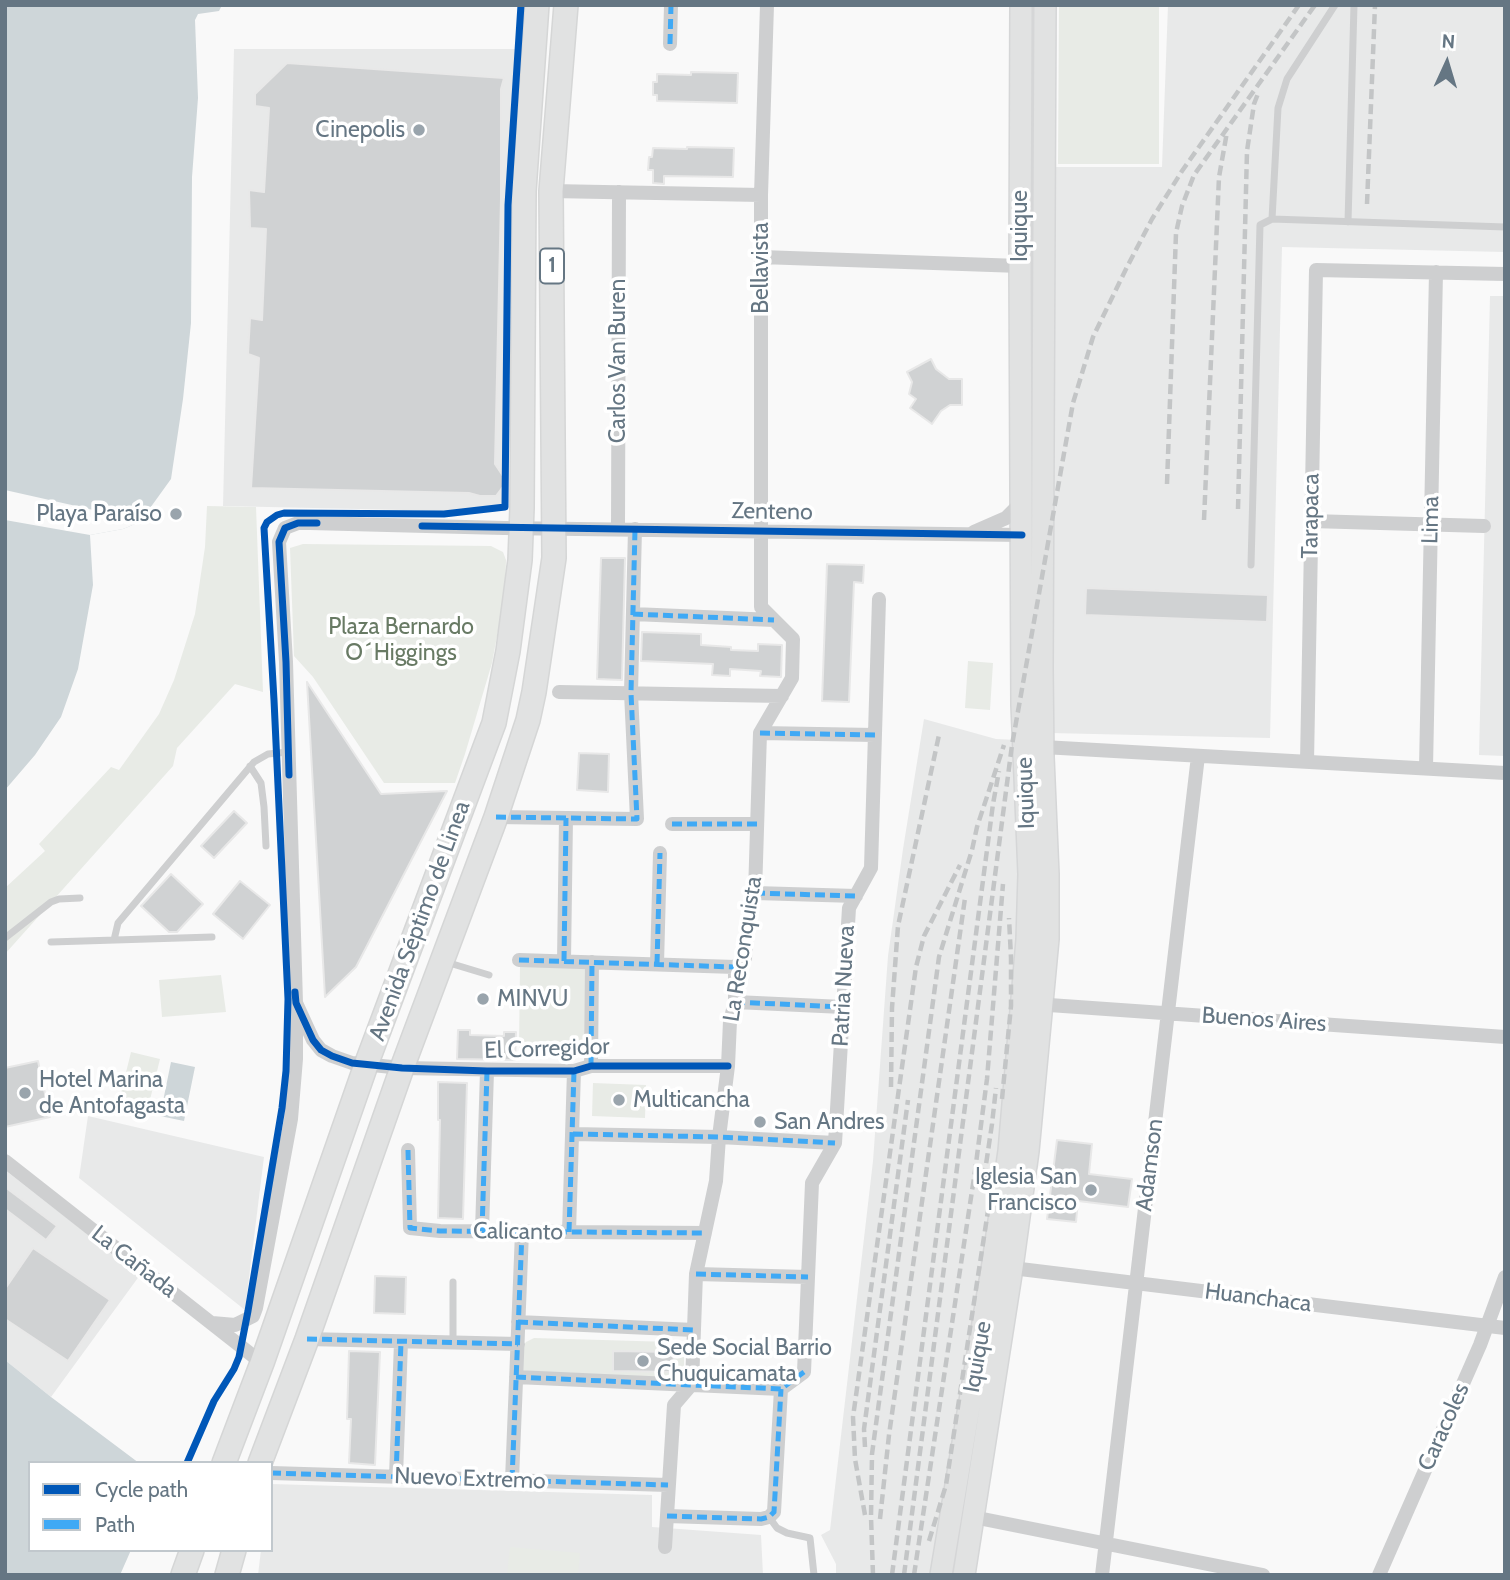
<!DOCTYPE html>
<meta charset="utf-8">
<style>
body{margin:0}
#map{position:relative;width:1510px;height:1580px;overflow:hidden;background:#f9f9f9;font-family:Cabin,sans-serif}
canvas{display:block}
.frame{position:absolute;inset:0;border:7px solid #657683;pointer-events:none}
.legend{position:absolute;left:28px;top:1461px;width:245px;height:91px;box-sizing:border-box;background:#fff;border:2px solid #c1c8cd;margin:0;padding:9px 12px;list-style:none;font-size:21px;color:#657683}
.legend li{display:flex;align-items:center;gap:14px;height:35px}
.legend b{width:35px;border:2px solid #c1c8cd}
.north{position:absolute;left:1412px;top:28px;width:70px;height:70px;-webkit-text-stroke:5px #fff;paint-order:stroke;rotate:4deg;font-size:19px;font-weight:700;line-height:28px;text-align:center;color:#657683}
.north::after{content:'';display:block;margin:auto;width:24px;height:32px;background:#657683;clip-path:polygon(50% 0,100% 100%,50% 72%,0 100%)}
</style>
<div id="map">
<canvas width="1510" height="1580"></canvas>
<div class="frame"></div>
<ul class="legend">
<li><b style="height:9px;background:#0057b8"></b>Cycle path</li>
<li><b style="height:9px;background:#3fa9f5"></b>Path</li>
</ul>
<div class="north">N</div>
</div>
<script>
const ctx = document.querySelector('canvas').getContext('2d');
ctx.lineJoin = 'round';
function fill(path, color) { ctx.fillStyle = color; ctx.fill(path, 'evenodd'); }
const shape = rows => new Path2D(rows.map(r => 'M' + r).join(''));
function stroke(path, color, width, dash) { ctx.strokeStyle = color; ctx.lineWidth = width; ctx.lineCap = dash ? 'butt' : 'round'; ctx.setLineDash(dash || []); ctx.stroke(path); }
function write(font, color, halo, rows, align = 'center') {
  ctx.font = font + ' Cabin,sans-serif'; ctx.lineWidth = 7; ctx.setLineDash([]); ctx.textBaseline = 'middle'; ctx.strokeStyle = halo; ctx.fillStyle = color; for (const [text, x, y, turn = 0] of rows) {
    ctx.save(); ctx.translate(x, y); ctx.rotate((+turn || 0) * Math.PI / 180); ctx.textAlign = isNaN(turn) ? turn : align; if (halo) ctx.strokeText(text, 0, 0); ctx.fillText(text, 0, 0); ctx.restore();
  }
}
fill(shape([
 [1168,5,1505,5,1505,252,1282,247,1270,738,1050,733,1055,167,1162,167],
 [234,49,515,49,507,500,495,512,223,506],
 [1490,296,1505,296,1505,756,1479,755],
 [924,719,996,739,1018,740,1017,925,1013,1005,1000,1157,937,1575,836,1575,836,1564,821,1535,830,1530,873,1161,888,956,903,849],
 [88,1116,264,1157,245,1310,79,1178],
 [5,1170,140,1275,51,1397,5,1360],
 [271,1484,652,1495,652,1527,761,1535,763,1575,258,1575,261,1550,271,1550]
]), '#e8e9e9');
fill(shape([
 [1059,5,1159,5,1159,164,1058,164],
 [207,506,256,507,263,692,235,684,177,748,173,766,5,954,5,888,45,851,39,844,111,767,119,770,159,714,174,680,195,614,205,547],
 [303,544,491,546,503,552,506,560,505,593,492,663,465,754,455,783,384,783,313,677,294,656,290,548],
 [968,661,993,663,990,710,965,708],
 [520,965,588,966,587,1050,519,1049],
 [221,975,226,1012,162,1017,159,980],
 [131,1052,160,1059,147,1112,118,1105],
 [593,1083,646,1085,645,1118,592,1116],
 [534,1338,671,1342,680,1347,684,1353,684,1370,680,1376,672,1381,524,1373,520,1367,521,1349,526,1342],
 [510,1547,580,1553,578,1575,507,1575]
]), '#e8ebe6');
fill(shape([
 [5,5,222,5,219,11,198,14,195,20,198,98,192,177,191,323,183,399,171,479,140,522,123,529,90,535,93,585,78,669,61,717,35,755,5,790],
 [171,1062,195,1067,184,1121,160,1116],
 [5,1360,51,1397,139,1463,30,1463,30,1550,131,1550,120,1575,5,1575]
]), '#ced6d9');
fill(shape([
 [5,490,85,508,140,522,123,529,90,535,5,520]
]), '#f9f9f9');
const building = shape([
 [287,63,504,78,501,89,501,199,495,464,503,476,505,484,496,496,480,496,469,493,251,488,259,358,248,354,250,318,262,320,266,229,250,228,249,190,264,192,269,108,255,106,255,94,287,63],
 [691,72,738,73,737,103,657,101,657,95,653,95,653,82,657,82,657,74,691,75,691,72],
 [687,147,734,148,733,177,664,176,664,184,653,183,653,170,648,170,649,157,652,157,653,148,687,149,687,147],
 [931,359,936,369,949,379,962,379,962,405,950,405,941,411,932,424,910,408,916,399,909,394,912,382,907,372,931,359],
 [601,558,625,558,622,680,597,679,601,558],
 [827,564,864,565,863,583,854,582,849,702,822,701,827,564],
 [1086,588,1268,595,1267,622,1085,615,1086,588],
 [642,632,701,634,701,645,731,647,731,650,758,651,758,644,782,645,781,677,760,676,761,671,730,669,730,676,712,675,713,664,641,661,642,632],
 [307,682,381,794,447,791,356,967,325,997,307,682],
 [579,753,609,754,608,792,577,790,579,753],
 [234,811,247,823,214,858,201,846,234,811],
 [171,874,203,904,177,932,169,932,141,906,171,874],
 [240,881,270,905,243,939,213,914,240,881],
 [458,1030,470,1030,470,1035,504,1036,504,1032,516,1032,515,1060,457,1059,458,1030],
 [38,1061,50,1117,5,1127,5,1068,38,1061],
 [438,1082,467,1083,463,1219,438,1218,440,1120,438,1120,438,1082],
 [1057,1140,1092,1144,1089,1174,1132,1179,1128,1207,1078,1201,1076,1222,1047,1219,1057,1140],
 [5,1187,57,1226,46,1240,5,1209,5,1187],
 [33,1248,110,1300,68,1361,5,1319,5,1289,33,1248],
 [375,1276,406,1277,405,1314,374,1313,375,1276],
 [349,1351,380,1352,375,1465,349,1463,351,1419,347,1419,349,1351],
 [613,1351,674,1352,673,1372,613,1371,613,1351]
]);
fill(building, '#d0d2d3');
stroke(building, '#e8e8e8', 2);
const primary = shape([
 [941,1575,993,1263,1009,1151,1027,940,1029,874,1022,705,1020,266,1021,5],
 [964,1575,1012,1268,1028,1151,1048,939,1048,874,1043,757,1042,668,1045,5]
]);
const trunk = shape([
 [224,1463,262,1363,366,1065,494,723,508,651,520,560,522,508,524,191,537,5],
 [260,1463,307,1339,402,1068,496,817,528,720,534,692,554,558,551,191,566,5],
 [183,1575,192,1550],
 [227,1575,234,1550]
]);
stroke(primary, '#d5d6d7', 24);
stroke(trunk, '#d5d6d6', 26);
stroke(shape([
 [1272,219,1278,108,1287,79,1335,5],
 [1348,222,1354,5],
 [1251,565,1260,225,1272,219,1505,227],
 [250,766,261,783,264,807,266,846],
 [5,938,51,902,59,899,80,898],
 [114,940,118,923,254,762,268,754,288,752],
 [51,942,212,937],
 [446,962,489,975],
 [453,1282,453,1342],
 [769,1517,777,1528,787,1533,810,1538,814,1575]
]), '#cecfd0', 7);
stroke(shape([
 [670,44,671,5],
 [551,191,761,195],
 [761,257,1020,266],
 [1311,521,1484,526],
 [618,529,619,192],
 [974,532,1006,518,1021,503],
 [633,614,774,620],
 [559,692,782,696],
 [760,733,875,735],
 [1043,747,1505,773],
 [1307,762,1316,270,1505,274],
 [1426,768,1436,272],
 [496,817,637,819,631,693,635,529],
 [672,824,757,824],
 [755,893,856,896],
 [519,960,735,967],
 [564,961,566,818],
 [657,964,660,853],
 [735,1002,843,1007],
 [1035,1004,1505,1037],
 [591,1066,592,962],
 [728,1066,591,1066,574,1071,402,1068,352,1063,332,1056,321,1050,313,1040,296,1003,286,662,279,542,285,528,298,523,310,523,504,528,1022,535],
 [573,1134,719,1137,835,1143],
 [408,1150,410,1228,440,1231,705,1233],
 [5,1161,262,1363],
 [482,1231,487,1071],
 [569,1232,574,1071],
 [1012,1268,1505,1328],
 [696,1274,808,1277],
 [518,1322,694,1330],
 [212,1323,235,1325,253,1316,256,1308,291,1119,296,1059,296,1011],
 [307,1339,518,1344],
 [516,1377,781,1389,804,1372,812,1183,835,1143,849,908,871,868,879,599],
 [271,1473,668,1485],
 [396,1476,401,1342],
 [512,1480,522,1232],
 [667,1516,761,1519,769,1517,774,1512,781,1389],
 [973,1517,1263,1575],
 [665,1547,674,1405,692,1384,696,1274,716,1181,719,1137,728,1066,730,1021,735,1002,735,967,745,958,749,904,755,893,760,733,792,678,793,639,761,607,761,195,767,5],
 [1102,1575,1198,756],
 [1379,1575,1480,1345,1505,1277]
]), '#cecfd0', 14);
stroke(primary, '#e1e2e2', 21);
stroke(trunk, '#e1e2e2', 23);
stroke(shape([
 [1367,204,1375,5],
 [1167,484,1176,233,1182,206,1194,175,1315,5],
 [1238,509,1247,151,1254,104,1259,91],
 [1204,520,1219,177,1227,132],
 [891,1087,892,1008,898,926,939,735],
 [1002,1099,1011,1006,1011,958,1009,918],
 [984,1178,992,1124,996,1088],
 [865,1447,864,1429,908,1100],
 [865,1515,855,1459,853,1417,916,967,924,936,960,865],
 [880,1519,889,1435,965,898],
 [929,1541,946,1485,995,1165],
 [873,1575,871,1517,872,1454,939,957,972,850,977,827,1004,745],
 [892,1575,993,804,999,771],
 [904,1575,1012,745,1073,403,1093,337,1127,267,1152,219,1182,171,1299,5],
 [914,1575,975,1171,987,1079,1003,884]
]), '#c3c5c6', 4.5, [10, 5]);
stroke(shape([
 [670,44,671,5],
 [633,614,774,620],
 [760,733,875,735],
 [496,817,637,819,631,693,635,529],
 [672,824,757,824],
 [755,893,856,896],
 [519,960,735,967],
 [564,961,566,818],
 [657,964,660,853],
 [735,1002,843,1007],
 [591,1066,592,962],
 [573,1134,719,1137,835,1143],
 [408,1150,410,1228,440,1231,705,1233],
 [482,1231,487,1071],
 [569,1232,574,1071],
 [696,1274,808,1277],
 [518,1322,694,1330],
 [307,1339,518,1344],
 [516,1377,781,1389,804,1372],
 [271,1473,668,1485],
 [396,1476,401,1342],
 [512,1480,522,1232],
 [667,1516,761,1519,769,1517,774,1512,781,1389]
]), '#3fa9f5', 5, [10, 5]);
stroke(shape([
 [422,526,1022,535],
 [289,775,286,662,279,542,285,528,298,523,317,523],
 [295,992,296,1003,313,1040,321,1050,332,1056,352,1063,402,1068,487,1071,574,1071,591,1066,728,1066],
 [187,1463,214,1401,234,1369,239,1357,248,1311,282,1108,286,1071,288,999,274,700,264,528,267,522,277,515,284,513,444,514,505,507,508,205,521,5]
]), '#0057b8', 7);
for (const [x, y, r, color] of [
 [419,130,7,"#99a4ac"],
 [176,514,7,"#99a4ac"],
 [483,999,7,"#99a4ac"],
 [25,1093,7,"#99a4ac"],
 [619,1100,7,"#99a4ac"],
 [760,1122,7,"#99a4ac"],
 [1091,1190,7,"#99a4ac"],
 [643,1361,7,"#99a4ac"]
]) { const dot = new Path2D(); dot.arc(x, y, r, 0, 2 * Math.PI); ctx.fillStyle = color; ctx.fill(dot); stroke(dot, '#fff', 2.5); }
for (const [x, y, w] of [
 [552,266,24]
]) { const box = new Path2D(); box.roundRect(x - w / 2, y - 17.5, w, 35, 5); ctx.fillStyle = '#fff'; ctx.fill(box); stroke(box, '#657683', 2); }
write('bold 21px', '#657683', null, [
 ["1",552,266]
]);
write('23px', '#657683', '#fff', [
 ["Cinepolis",405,130,"right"],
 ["Playa Paraíso",162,514,"right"],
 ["MINVU",497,999],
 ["Hotel Marina",39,1080],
 ["de Antofagasta",39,1106],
 ["Multicancha",633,1100],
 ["San Andres",774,1122],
 ["Iglesia San",1077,1177,"right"],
 ["Francisco",1077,1203,"right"],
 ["Sede Social Barrio",657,1348],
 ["Chuquicamata",657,1374]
], 'left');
write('23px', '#657683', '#fff', [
 ["Iquique",1020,226,-90],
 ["Bellavista",761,268,-90],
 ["Carlos Van Buren",618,361,-90],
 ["Zenteno",772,512,1],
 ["Tarapaca",1311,516,-89],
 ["Lima",1431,520,-89],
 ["Iquique",1026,793,-92],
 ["Avenida Séptimo de Linea",420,921,-70],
 ["La Reconquista",743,949,-81],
 ["Patria Nueva",844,986,-87],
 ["Buenos Aires",1264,1020,4],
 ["El Corregidor",547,1049,-2],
 ["Adamson",1150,1165,-83],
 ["Calicanto",518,1232,1],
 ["La Cañada",134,1262,38],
 ["Huanchaca",1258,1298,7],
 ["Iquique",978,1357,-80],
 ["Caracoles",1444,1427,-66],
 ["Nuevo Extremo",470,1479,2]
]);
write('23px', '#687a64', '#fff', [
 ["Plaza Bernardo",401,627],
 ["O´Higgings",401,653]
]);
</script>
